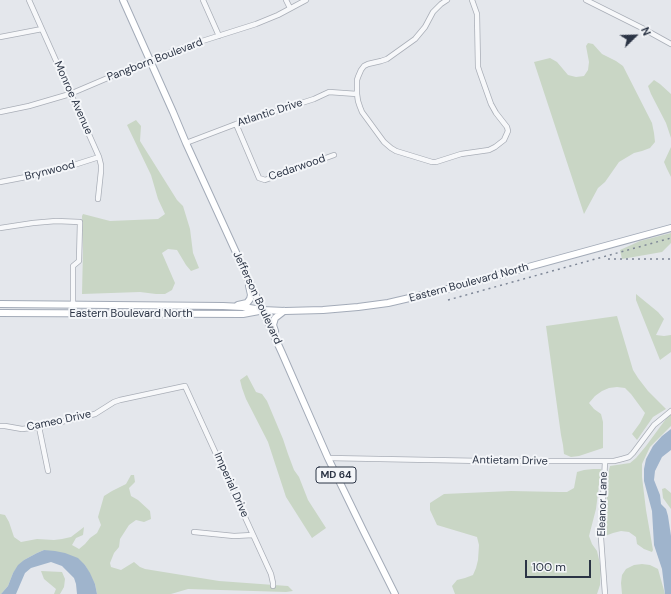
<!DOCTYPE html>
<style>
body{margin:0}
#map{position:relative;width:671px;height:594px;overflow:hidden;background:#e4e7ec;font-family:"DM Sans",sans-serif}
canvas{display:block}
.north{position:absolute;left:615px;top:16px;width:40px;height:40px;-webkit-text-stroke:3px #f4f6f9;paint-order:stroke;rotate:67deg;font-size:11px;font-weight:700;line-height:16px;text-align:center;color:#2b3445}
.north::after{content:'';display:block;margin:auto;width:14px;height:18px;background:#2b3445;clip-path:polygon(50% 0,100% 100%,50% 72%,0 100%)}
.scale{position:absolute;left:525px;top:560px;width:66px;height:18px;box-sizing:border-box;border:2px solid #2b3445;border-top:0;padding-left:5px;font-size:12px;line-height:14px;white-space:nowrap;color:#2b3445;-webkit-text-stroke:3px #f4f6f9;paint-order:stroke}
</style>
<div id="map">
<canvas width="671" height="594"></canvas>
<div class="north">N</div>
<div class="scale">100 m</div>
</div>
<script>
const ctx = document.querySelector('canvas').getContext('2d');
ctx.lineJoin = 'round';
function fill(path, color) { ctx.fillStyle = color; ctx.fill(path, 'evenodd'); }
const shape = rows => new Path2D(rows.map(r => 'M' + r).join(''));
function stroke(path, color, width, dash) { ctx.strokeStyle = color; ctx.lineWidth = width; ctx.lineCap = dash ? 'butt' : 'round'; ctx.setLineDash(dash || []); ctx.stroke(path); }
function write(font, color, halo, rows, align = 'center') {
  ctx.font = font + ' "DM Sans",sans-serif'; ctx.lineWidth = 4; ctx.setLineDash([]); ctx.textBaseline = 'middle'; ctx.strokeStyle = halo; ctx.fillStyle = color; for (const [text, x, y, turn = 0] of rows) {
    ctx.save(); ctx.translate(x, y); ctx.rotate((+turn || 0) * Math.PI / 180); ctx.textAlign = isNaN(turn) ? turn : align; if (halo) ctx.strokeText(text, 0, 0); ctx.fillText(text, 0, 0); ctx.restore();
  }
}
fill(shape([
 [588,43,593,44,602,54,616,61,623,66,652,123,654,133,655,142,650,148,642,151,634,153,619,162,605,182,598,188,584,214,534,62,550,58,557,62,568,75,576,77,584,76,588,70,589,62,586,46],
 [654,80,660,84,671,94,671,177,667,169,664,162,671,147,671,138,666,123,651,94,648,86],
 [136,120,141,126,140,141,177,200,183,206,190,229,193,253,199,268,191,271,186,265,177,250,168,249,162,253,175,283,172,290,165,294,156,294,140,292,82,294,83,250,82,216,83,214,110,221,158,219,165,214,158,199,151,175,127,125],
 [671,233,671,243,662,252,622,259,620,250,640,241],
 [636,294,658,312,664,319,656,335,664,336,671,335,671,352,660,360,636,300],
 [617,316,633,370,638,378,648,391,666,409,653,417,637,440,632,434,640,423,645,413,631,394,625,388,617,387,609,388,602,391,595,396,589,403,594,409,601,414,603,422,603,448,579,456,571,457,564,454,563,445,561,435,546,326],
 [247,375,256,392,262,394,267,401,283,439,288,454,294,470,299,477,308,500,326,528,312,538,286,497,268,442,246,399,242,388,240,380],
 [671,412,671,426,650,447,642,464,642,477,646,510,653,550,652,552,644,549,637,544,636,537,629,532,621,531,613,533,605,536,608,474,610,466,630,463,636,458,646,446],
 [593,469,601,469,596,509,589,536,592,544,597,551,601,568,600,585,597,594,455,594,452,586,457,580,465,578,473,575,476,568,478,560,479,545,477,537,437,525,430,510,430,503,444,494,511,491,559,492,567,492,574,488,577,472,584,470],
 [131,475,134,475,135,482,129,488,131,496,138,500,150,511,151,519,144,522,136,520,129,525,120,539,119,547,114,553,110,563,111,567,121,570,134,562,140,567,145,569,219,581,288,586,293,591,286,592,188,589,171,594,97,594,95,584,85,565,44,550,37,553,24,560,13,573,8,586,1,594,0,594,0,514,5,515,9,522,14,537,21,542,37,539,54,540,62,539,71,537,84,527,83,535,76,538,72,545,79,549,85,544,90,538,97,533,101,525,98,517,104,496,112,491,126,484],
 [665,488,671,493,671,509,663,498,662,489],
 [642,564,650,565,658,569,665,594,622,594,621,583,622,575,626,569,634,565],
 [41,571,62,572,65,579,64,587,60,594,54,594,56,589,44,579]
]), '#c9d6c5');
fill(shape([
 [671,429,671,450,662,457,655,471,654,480,660,495,661,504,666,509,668,516,671,536,671,594,665,594,662,569,654,545,652,511,644,481,644,469,646,459,653,446,662,436],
 [44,550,55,551,65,553,78,558,85,565,90,573,95,584,97,594,77,594,76,584,74,578,62,566,51,562,31,568,25,573,16,594,1,594,8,586,13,573,18,565,24,560,37,553]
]), '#9fb4cc');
const minor = shape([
 [29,0,99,157,101,165,101,171,98,199],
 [203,0,219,36],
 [286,0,290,8],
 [447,0,441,4,433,12,425,27,415,39,387,59,381,61,368,64,364,66,361,70,358,77,357,80,357,94,358,101,360,107,362,112,384,142,391,148,396,151,432,162,436,162,461,154,489,150,495,147,504,140,508,131,507,127,496,113,491,104,480,73,478,67,477,14,472,0],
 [586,0,642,28,671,44],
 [0,37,42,29],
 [0,112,29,106,70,94,150,60,196,43,256,24,278,15,306,0],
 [236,124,259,178,265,180,334,155],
 [186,143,236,124,314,99,329,92,357,94],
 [0,182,52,172,99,157],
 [0,228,33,223,56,221,80,222,79,261,73,266,73,305],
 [0,426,5,426,22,429,39,427,95,414,114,402,120,400,185,386,271,574,273,583,273,586],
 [39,427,48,471],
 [328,458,483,461,614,461,622,459,629,457,633,453,654,425,671,411],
 [605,462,601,538,605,594],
 [194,532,234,536,253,535]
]);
const major = shape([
 [123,0,173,112,186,143,282,353,328,458,363,530,395,594],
 [0,304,223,306,243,307,262,310,285,311,323,310,358,307,388,303,448,289,671,228],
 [238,305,247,303,250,299,251,295,249,286],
 [0,313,243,314,259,311],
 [275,331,273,325,275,318,284,311]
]);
stroke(minor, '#a9aeb7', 6);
stroke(major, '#a3abb8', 8);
stroke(minor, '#f7f8fa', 4.5);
stroke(major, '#fff', 6);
stroke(shape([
 [608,259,671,259],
 [448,300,671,238]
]), '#7d8696', 1.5, [2, 4]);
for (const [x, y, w] of [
 [336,475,40]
]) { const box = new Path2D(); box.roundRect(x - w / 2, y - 8, w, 16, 3); ctx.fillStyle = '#f4f6f9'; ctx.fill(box); stroke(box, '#2b3445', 1); }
write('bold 10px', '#2b3445', null, [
 ["MD 64",336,475]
]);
write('11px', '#2b3445', '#f4f6f9', [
 ["Pangborn Boulevard",155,60,-21],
 ["Monroe Avenue",73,98,66],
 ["Atlantic Drive",270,113,-18],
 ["Cedarwood",297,168,-19],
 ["Brynwood",50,171,-14],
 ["Eastern Boulevard North",469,283,-15],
 ["Jefferson Boulevard",257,298,65],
 ["Eastern Boulevard North",131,314],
 ["Cameo Drive",59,421,-12],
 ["Antietam Drive",510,461,1],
 ["Imperial Drive",231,485,66],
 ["Eleanor Lane",603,504,-88]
]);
</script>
